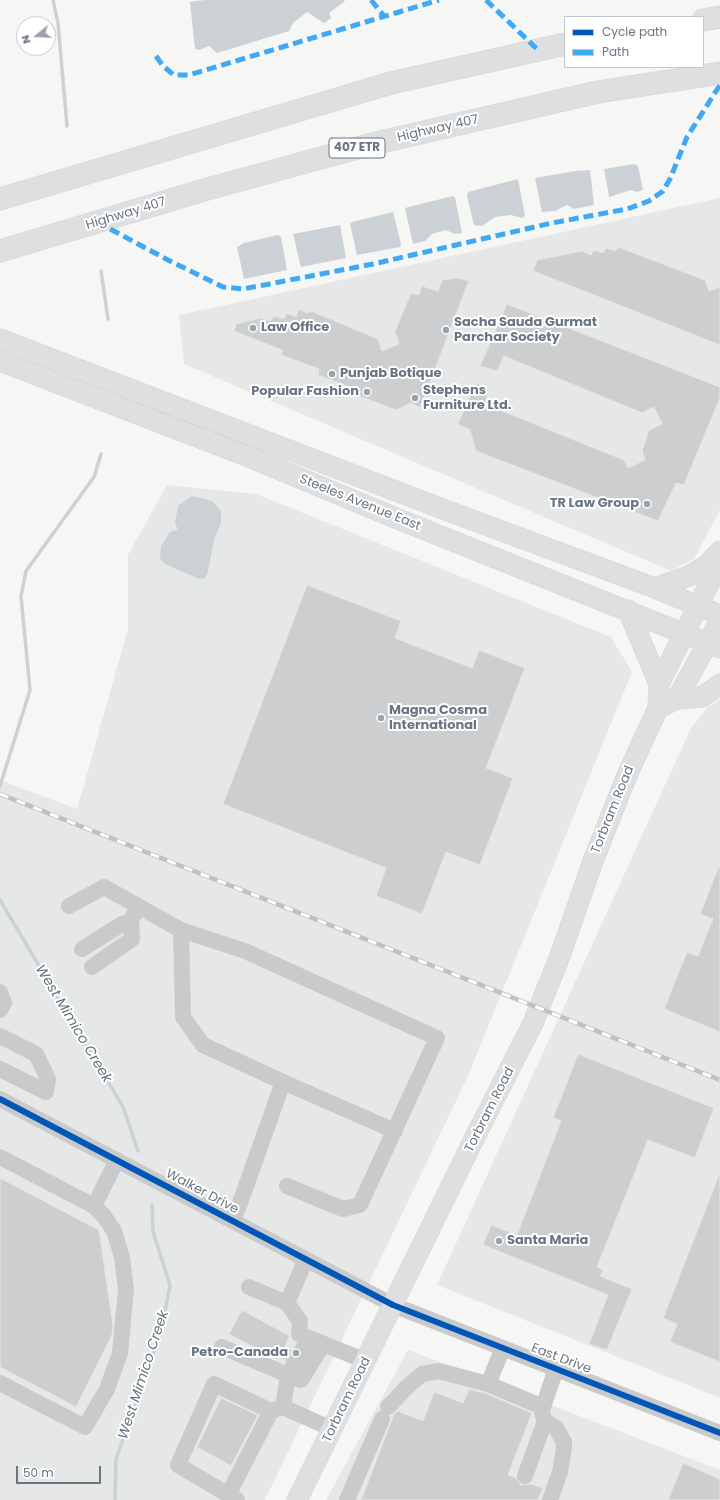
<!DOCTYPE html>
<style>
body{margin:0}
#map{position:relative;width:720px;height:1500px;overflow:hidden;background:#f6f6f5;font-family:Poppins,sans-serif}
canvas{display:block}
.legend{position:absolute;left:564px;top:16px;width:140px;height:52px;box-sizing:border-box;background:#fff;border:1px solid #c3c8cd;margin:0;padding:5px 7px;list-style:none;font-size:12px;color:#697582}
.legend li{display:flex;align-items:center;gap:8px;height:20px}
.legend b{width:20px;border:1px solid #c3c8cd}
.north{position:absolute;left:16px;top:16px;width:40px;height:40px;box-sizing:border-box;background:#fff;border:1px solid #c3c8cd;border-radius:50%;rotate:252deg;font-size:11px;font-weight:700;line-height:16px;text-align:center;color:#697582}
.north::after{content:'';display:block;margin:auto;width:14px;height:18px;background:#9aa2aa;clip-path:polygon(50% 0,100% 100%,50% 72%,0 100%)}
.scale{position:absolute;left:16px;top:1466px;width:85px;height:18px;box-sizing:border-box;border:2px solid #697582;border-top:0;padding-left:5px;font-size:12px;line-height:14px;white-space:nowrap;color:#697582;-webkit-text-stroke:3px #fff;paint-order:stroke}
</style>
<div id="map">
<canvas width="720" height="1500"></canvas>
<ul class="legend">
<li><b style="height:5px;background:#0057b8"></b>Cycle path</li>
<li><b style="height:5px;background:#3fa9f5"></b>Path</li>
</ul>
<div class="north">N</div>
<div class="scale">50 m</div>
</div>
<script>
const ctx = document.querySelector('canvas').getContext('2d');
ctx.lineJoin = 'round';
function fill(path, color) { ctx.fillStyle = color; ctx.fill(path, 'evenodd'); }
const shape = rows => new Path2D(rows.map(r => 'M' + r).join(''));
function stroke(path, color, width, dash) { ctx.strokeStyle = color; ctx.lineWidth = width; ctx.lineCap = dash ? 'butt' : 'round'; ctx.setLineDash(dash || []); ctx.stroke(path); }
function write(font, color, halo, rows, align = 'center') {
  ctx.font = font + ' Poppins,sans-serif'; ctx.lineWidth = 4; ctx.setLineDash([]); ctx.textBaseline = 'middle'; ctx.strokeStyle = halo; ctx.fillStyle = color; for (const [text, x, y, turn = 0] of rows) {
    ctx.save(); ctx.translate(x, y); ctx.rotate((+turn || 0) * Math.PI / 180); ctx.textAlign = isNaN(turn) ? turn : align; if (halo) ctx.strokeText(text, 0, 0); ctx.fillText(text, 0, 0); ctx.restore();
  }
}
fill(shape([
 [720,198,720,510,694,559,671,571,184,364,179,315],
 [167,485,256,494,611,637,632,672,468,1076,265,1500,0,1500,0,780,77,809,128,629,128,555],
 [720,699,720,1398,437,1285,691,728,707,708],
 [408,1350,720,1470,720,1500,326,1500]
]), '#e6e8e7');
fill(shape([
 [205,0,344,0,345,1,329,13,331,18,324,23,307,12,293,23,289,31,217,53,209,46,199,50,195,49,190,2],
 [634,164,638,166,643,190,637,192,631,190,609,197,604,169],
 [590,170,594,205,574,209,567,205,555,211,542,212,535,178,576,171],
 [518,179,525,216,522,218,511,215,495,217,482,226,474,225,467,196,468,192],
 [453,196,455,198,462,233,455,234,446,230,432,234,425,241,413,244,405,208],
 [393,212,401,244,400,247,357,255,350,224,352,222],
 [340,225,346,258,301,267,293,234],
 [278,235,281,237,287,270,244,279,237,247,244,243],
 [192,496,212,501,221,511,221,523,214,539,208,572,205,578,199,579,165,564,160,559,161,546,170,532,178,530,175,523,178,506]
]), '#cbd1d4');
stroke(shape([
 [53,0,58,23,67,126],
 [101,271,108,319],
 [0,786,30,690,21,596,26,571,94,477,101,454],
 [0,900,123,1107,138,1151],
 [115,1500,116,1459,162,1328,170,1285,153,1232,152,1205]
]), '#cbd1d4', 3.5);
const building = shape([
 [618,247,705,280,709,291,720,287,720,345,533,271,537,260,582,251,591,255,594,250,603,253,606,248,616,251,618,247],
 [458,278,469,281,420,408,411,403,396,410,354,394,355,389,318,375,319,369,281,355,282,350,234,331,236,324,261,318,270,321,274,316,284,319,287,313,296,317,299,309,307,313,311,311,378,339,382,351,399,344,395,331,411,293,419,295,422,286,438,291,442,280,458,278],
 [507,304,720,387,720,398,684,485,676,483,658,521,476,451,470,430,458,424,476,383,489,388,485,404,624,460,628,468,645,460,642,451,649,430,662,424,654,407,642,413,504,356,497,371,480,366,507,304],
 [307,585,401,621,395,638,472,668,479,650,525,668,486,768,513,778,480,865,446,852,422,914,376,896,386,868,223,804,307,585],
 [719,866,720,866,720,1032,664,1009,687,952,698,956,713,919,700,914,719,866],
 [578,1054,714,1108,695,1158,648,1140,597,1267,603,1270,600,1276,632,1289,607,1350,589,1344,608,1295,483,1245,491,1225,517,1235,561,1121,553,1118,578,1054],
 [719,1175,720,1175,720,1362,670,1342,677,1324,663,1318,719,1175],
 [0,1178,99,1230,113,1325,112,1335,76,1407,0,1367,0,1178],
 [242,1310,290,1336,278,1360,229,1334,242,1310],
 [469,1389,485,1393,532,1413,508,1475,516,1478,521,1485,531,1484,543,1488,538,1500,361,1500,394,1414,398,1411,423,1421,434,1392,463,1403,469,1389],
 [221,1398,258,1415,231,1466,197,1447,221,1398],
 [683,1463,720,1479,720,1500,668,1500,683,1463]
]);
fill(building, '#cdcecf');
stroke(building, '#e6e6e4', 1);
stroke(shape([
 [284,1360,290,1349]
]), '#d3d6d8', 16, [16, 8]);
const major = shape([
 [0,339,448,511,655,588,720,615],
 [0,361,254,459,398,519,720,648],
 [655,588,689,576,707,565,720,551],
 [628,610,659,684],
 [677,699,702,697,720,684],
 [658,708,677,699,720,620],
 [297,1500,475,1137,533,1023,560,956,593,861,628,773,658,708,659,684,720,562]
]);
const highway = shape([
 [703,20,720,17],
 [0,199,391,83,565,44],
 [0,251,204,190,372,144,598,92,720,73]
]);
stroke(major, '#d2d3d3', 21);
stroke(highway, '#d2d2d3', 23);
stroke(shape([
 [69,906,104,887,181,930,183,1017,203,1045,283,1082,240,1203,232,1221],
 [181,930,245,951,437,1038,360,1205,343,1209,287,1186],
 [82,949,122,924,131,921],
 [92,967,132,939,131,921,138,906],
 [0,992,4,1003,0,1010],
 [0,1036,36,1054,48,1079,46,1092,0,1069],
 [283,1082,395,1131],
 [0,1099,393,1305,720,1433],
 [0,1157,94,1206],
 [306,1259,287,1303,300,1321,299,1334,366,1361],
 [249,1287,287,1303],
 [222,1347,288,1375,283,1407],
 [300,1354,309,1338],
 [294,1364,288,1375,301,1380,323,1344],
 [0,1383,85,1427,107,1389,120,1353,126,1289,122,1257,114,1231,104,1216,94,1206,117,1160],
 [488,1384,503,1348],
 [388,1407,406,1388,422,1374,439,1371,488,1384,543,1407,556,1369],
 [543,1407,542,1413,545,1421,556,1428,564,1442,564,1448,560,1472,550,1500],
 [525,1476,545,1421],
 [228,1495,271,1411],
 [237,1500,178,1465,214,1384,271,1411,283,1407,332,1429],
 [347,1500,382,1419]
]), '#c9cacb', 16);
stroke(major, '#dedfe0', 20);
stroke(highway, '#dedfe0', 22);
const rail = shape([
 [0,794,720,1080]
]);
stroke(rail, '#c0c0c1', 4.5);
stroke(rail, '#fff', 3, [9]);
stroke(shape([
 [371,0,384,16],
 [486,0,538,50],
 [156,56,163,66,174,75,189,75,439,0],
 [97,222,168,260,223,287,243,289,373,264,552,223,627,209,649,201,663,191,670,179,687,137,720,85]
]), '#3fa9f5', 5, [10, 5]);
stroke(shape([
 [0,1099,393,1305,720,1433]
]), '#0057b8', 6);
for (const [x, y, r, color] of [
 [253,328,4,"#9aa2aa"],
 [446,330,4,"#9aa2aa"],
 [332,374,4,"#9aa2aa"],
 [367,392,4,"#9aa2aa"],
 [415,398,4,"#9aa2aa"],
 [647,504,4,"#9aa2aa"],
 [381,718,4,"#9aa2aa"],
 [499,1241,4,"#9aa2aa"],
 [296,1353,4,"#9aa2aa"]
]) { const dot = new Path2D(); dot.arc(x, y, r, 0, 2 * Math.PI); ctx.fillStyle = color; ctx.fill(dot); stroke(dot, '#fff', 1.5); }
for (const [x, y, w] of [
 [357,148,56]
]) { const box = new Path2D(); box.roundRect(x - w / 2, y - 10, w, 20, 3); ctx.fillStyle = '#fff'; ctx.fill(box); stroke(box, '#697582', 1); }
write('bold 12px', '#697582', null, [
 ["407 ETR",357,148]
]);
write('13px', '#697582', '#fff', [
 ["Highway 407",438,129,-13],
 ["Highway 407",126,214,-17],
 ["Steeles Avenue East",360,503,22],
 ["Torbram Road",613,810,-68],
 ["Torbram Road",490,1110,-63],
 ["Walker Drive",202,1192,28],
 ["East Drive",561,1359,21],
 ["Torbram Road",347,1400,-64]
]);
write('bold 13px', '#697582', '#fff', [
 ["Sacha Sauda Gurmat",454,323],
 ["Parchar Society",454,338],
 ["Law Office",261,328],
 ["Punjab Botique",340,374],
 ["Stephens",423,391],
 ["Furniture Ltd.",423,406],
 ["Popular Fashion",359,392,"right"],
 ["TR Law Group",639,504,"right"],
 ["Magna Cosma",389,711],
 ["International",389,726],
 ["Santa Maria",507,1241],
 ["Petro-Canada",288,1353,"right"]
], 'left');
write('italic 14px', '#65757e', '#fff', [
 ["West Mimico Creek",73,1024,59],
 ["West Mimico Creek",144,1375,-72]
]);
</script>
